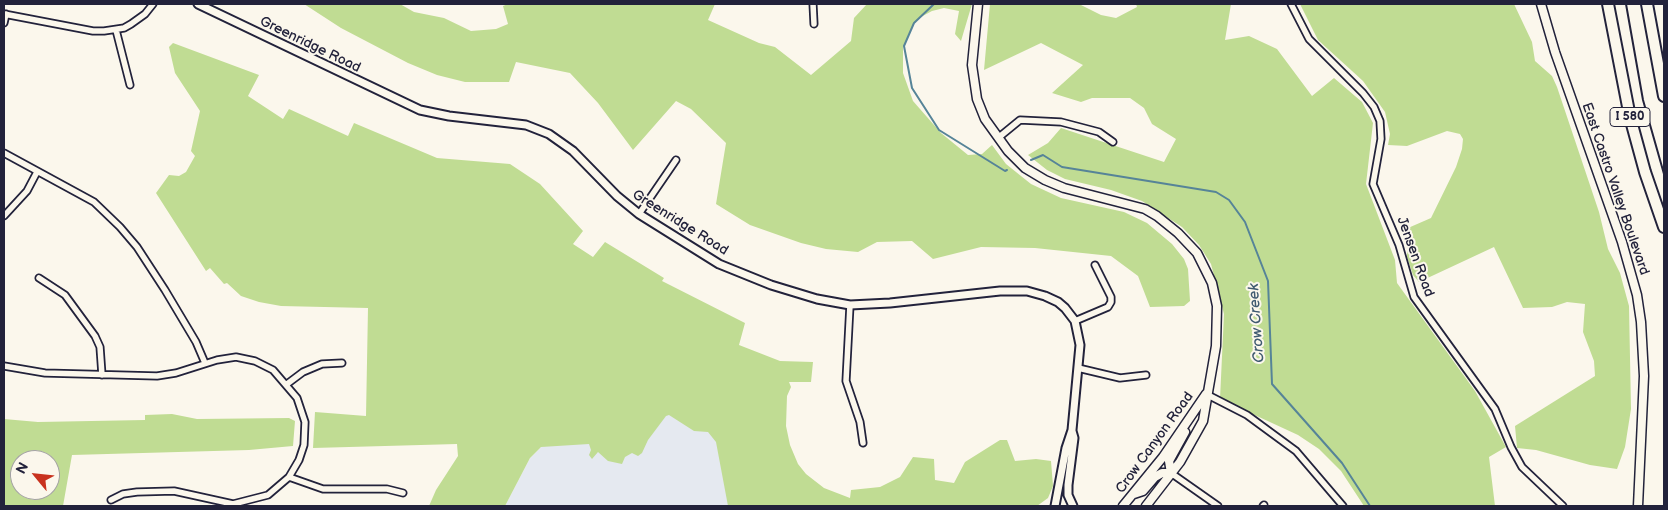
<!DOCTYPE html>
<style>
body{margin:0}
#map{position:relative;width:1668px;height:510px;overflow:hidden;background:#fbf7ec;font-family:"Balsamiq Sans",sans-serif}
canvas{display:block}
.frame{position:absolute;inset:0;border:5px solid #22223b;pointer-events:none}
.north{position:absolute;left:10px;top:450px;width:50px;height:50px;box-sizing:border-box;background:#fbf7ec;border:1px solid #a4a2a5;border-radius:50%;rotate:298deg;font-size:14px;font-weight:700;line-height:20px;text-align:center;color:#22223b}
.north::after{content:'';display:block;margin:auto;width:18px;height:22px;background:#c8321e;clip-path:polygon(50% 0,100% 100%,50% 72%,0 100%)}
</style>
<div id="map">
<canvas width="1668" height="510"></canvas>
<div class="frame"></div>
<div class="north">N</div>
</div>
<script>
const ctx = document.querySelector('canvas').getContext('2d');
ctx.lineJoin = 'round';
function fill(path, color) { ctx.fillStyle = color; ctx.fill(path, 'evenodd'); }
const shape = rows => new Path2D(rows.map(r => 'M' + r).join(''));
function stroke(path, color, width, dash) { ctx.strokeStyle = color; ctx.lineWidth = width; ctx.lineCap = dash ? 'butt' : 'round'; ctx.setLineDash(dash || []); ctx.stroke(path); }
function write(font, color, halo, rows, align = 'center') {
  ctx.font = font + ' "Balsamiq Sans",sans-serif'; ctx.lineWidth = 4; ctx.setLineDash([]); ctx.textBaseline = 'middle'; ctx.strokeStyle = halo; ctx.fillStyle = color; for (const [text, x, y, turn = 0] of rows) {
    ctx.save(); ctx.translate(x, y); ctx.rotate((+turn || 0) * Math.PI / 180); ctx.textAlign = isNaN(turn) ? turn : align; if (halo) ctx.strokeText(text, 0, 0); ctx.fillText(text, 0, 0); ctx.restore();
  }
}
fill(shape([
 [665,411,712,434,722,446,736,506,505,506,530,458,541,447]
]), '#e5e9f0');
fill(shape([
 [304,4,400,4,414,12,444,18,471,31,496,29,508,24,503,6,508,4,715,4,708,20,759,43,775,47,811,75,851,41,854,18,867,4,972,4,961,41,955,34,959,11,944,8,932,11,919,18,913,25,903,48,903,73,913,101,941,133,968,155,982,154,992,145,1006,164,1031,184,1061,198,1124,212,1147,223,1172,244,1184,259,1188,269,1190,301,1184,306,1150,307,1138,276,1111,256,1035,248,981,247,933,259,912,241,877,242,858,252,826,249,801,243,750,225,716,204,726,143,691,109,676,101,633,150,598,103,570,73,516,62,509,82,465,82,437,75,408,63,341,28],
 [990,4,1079,4,1101,15,1116,18,1137,7,1136,4,1231,4,1225,40,1249,36,1277,49,1312,96,1334,78,1362,102,1373,123,1366,184,1395,260,1397,283,1475,391,1506,447,1489,457,1495,506,1364,506,1341,471,1319,449,1298,435,1220,399,1224,314,1211,264,1199,245,1182,227,1142,201,1111,190,1065,179,1047,170,1028,155,1048,143,1061,128,1164,162,1176,139,1152,124,1144,108,1130,98,1092,98,1081,102,1052,93,1083,65,1041,43,984,70],
 [1300,4,1514,4,1532,42,1535,61,1552,76,1557,87,1599,212,1608,249,1620,273,1629,306,1631,409,1625,447,1617,469,1590,465,1536,450,1517,448,1515,426,1595,376,1594,361,1583,332,1585,304,1567,302,1552,307,1523,308,1494,247,1419,282,1413,275,1407,257,1408,228,1431,218,1456,167,1462,149,1463,139,1460,134,1447,131,1407,146,1388,145,1390,134,1385,112,1363,81,1318,40],
 [173,43,259,75,248,96,283,119,289,109,348,136,354,123,437,158,510,164,540,184,583,231,573,244,593,257,605,242,664,278,662,281,745,323,739,345,780,361,813,362,811,382,789,382,791,387,787,396,786,426,790,445,798,464,806,474,824,488,850,498,851,490,880,487,900,477,913,457,934,459,935,480,954,483,965,462,1000,440,1007,440,1015,461,1036,459,1051,461,1053,486,1048,498,1037,506,728,506,716,442,708,432,694,431,669,415,666,416,648,440,642,453,638,456,632,453,625,457,622,464,608,461,598,452,592,459,589,455,591,450,589,444,541,447,530,458,505,506,429,506,436,490,458,456,457,444,313,448,315,412,366,416,368,308,281,306,259,302,241,296,227,283,224,284,210,268,206,271,156,193,169,175,179,176,186,172,195,156,191,151,200,111,175,73,169,47],
 [172,414,197,419,289,418,295,421,293,446,249,450,72,455,63,506,4,506,4,419,38,422,145,420,145,415],
 [20,460,50,460,50,490,20,490]
]), '#c0dc93');
stroke(shape([
 [934,4,914,23,904,46,912,88,939,130,1005,171,1007,170],
 [1031,160,1043,155,1062,167,1216,192,1229,200,1245,222,1268,281,1272,384,1342,463,1370,506]
]), '#568498', 2);
const minor = shape([
 [813,4,814,24],
 [1291,4,1309,39,1363,93,1374,107,1380,121,1381,139,1373,184,1399,245,1414,297,1495,409,1511,447,1522,467,1563,506],
 [4,14,93,31,104,31,124,28,131,24,145,14,153,4],
 [4,23,6,14],
 [116,30,130,85],
 [998,138,1020,120,1061,122,1099,132,1113,142],
 [4,153,94,202,120,227,137,247,165,290,196,342,205,363],
 [639,214,676,160],
 [4,216,27,191,37,172],
 [39,278,65,295,95,336,100,347,102,375],
 [850,305,846,381,860,422,863,443],
 [1075,321,1108,307,1111,302,1111,297,1095,265],
 [4,366,45,373,157,376,176,373,217,360,236,357,255,361,273,370,297,398,305,422,304,445,299,460,289,477,268,495,233,504,174,491,137,492,123,494,111,500],
 [1078,368,1120,378,1146,375],
 [287,384,303,372,322,364,342,363],
 [1206,394,1247,415,1296,451,1343,506],
 [1171,473,1218,506],
 [289,477,323,489,387,489,403,493],
 [1263,506,1264,505]
]);
const tertiary = shape([
 [198,4,420,110,449,116,526,125,549,134,573,151,617,196,639,214,719,264,771,285,817,299,850,305,890,303,1000,291,1027,291,1045,296,1058,302,1065,308,1075,321,1080,345,1072,430,1066,448,1055,506],
 [1072,431,1074,438,1068,485,1068,495,1073,506]
]);
const secondary = shape([
 [978,4,972,65,977,99,985,119,1008,151,1025,168,1045,180,1064,188,1145,209,1157,216,1178,233,1197,253,1212,283,1217,306,1216,346,1203,421,1180,462,1146,506],
 [1541,4,1555,52,1622,242,1637,295,1641,322,1644,376,1638,506],
 [1171,473,1169,461,1185,432],
 [1134,494,1143,491,1155,477,1162,473,1171,473],
 [1123,506,1163,457,1206,394]
]);
const motorway = shape([
 [1608,4,1630,117,1645,172,1664,227],
 [1647,4,1664,96]
]);
stroke(minor, '#22223b', 9);
stroke(tertiary, '#22223b', 11);
stroke(secondary, '#22223b', 11);
stroke(motorway, '#22223b', 14);
stroke(minor, '#fbf7ec', 5.5);
stroke(tertiary, '#fbf7ec', 7);
stroke(secondary, '#fbf7ec', 8);
stroke(motorway, '#fbf7ec', 10);
stroke(shape([
 [1626,4,1643,100,1664,174]
]), '#22223b', 2);
for (const [x, y, w] of [
 [1630,117,40]
]) { const box = new Path2D(); box.roundRect(x - w / 2, y - 9.5, w, 19, 4); ctx.fillStyle = '#fbf7ec'; ctx.fill(box); stroke(box, '#22223b', 1); }
write('bold 12px', '#22223b', null, [
 ["I 580",1630,117]
]);
write('14px', '#22223b', '#fbf7ec', [
 ["Greenridge Road",310,45,26],
 ["East Castro Valley Boulevard",1615,189,71],
 ["Greenridge Road",680,223,32],
 ["Jensen Road",1415,257,70],
 ["Crow Canyon Road",1155,443,-54]
]);
write('italic 15px', '#405b71', '#fbf7ec', [
 ["Crow Creek",1257,323,-94]
]);
</script>
